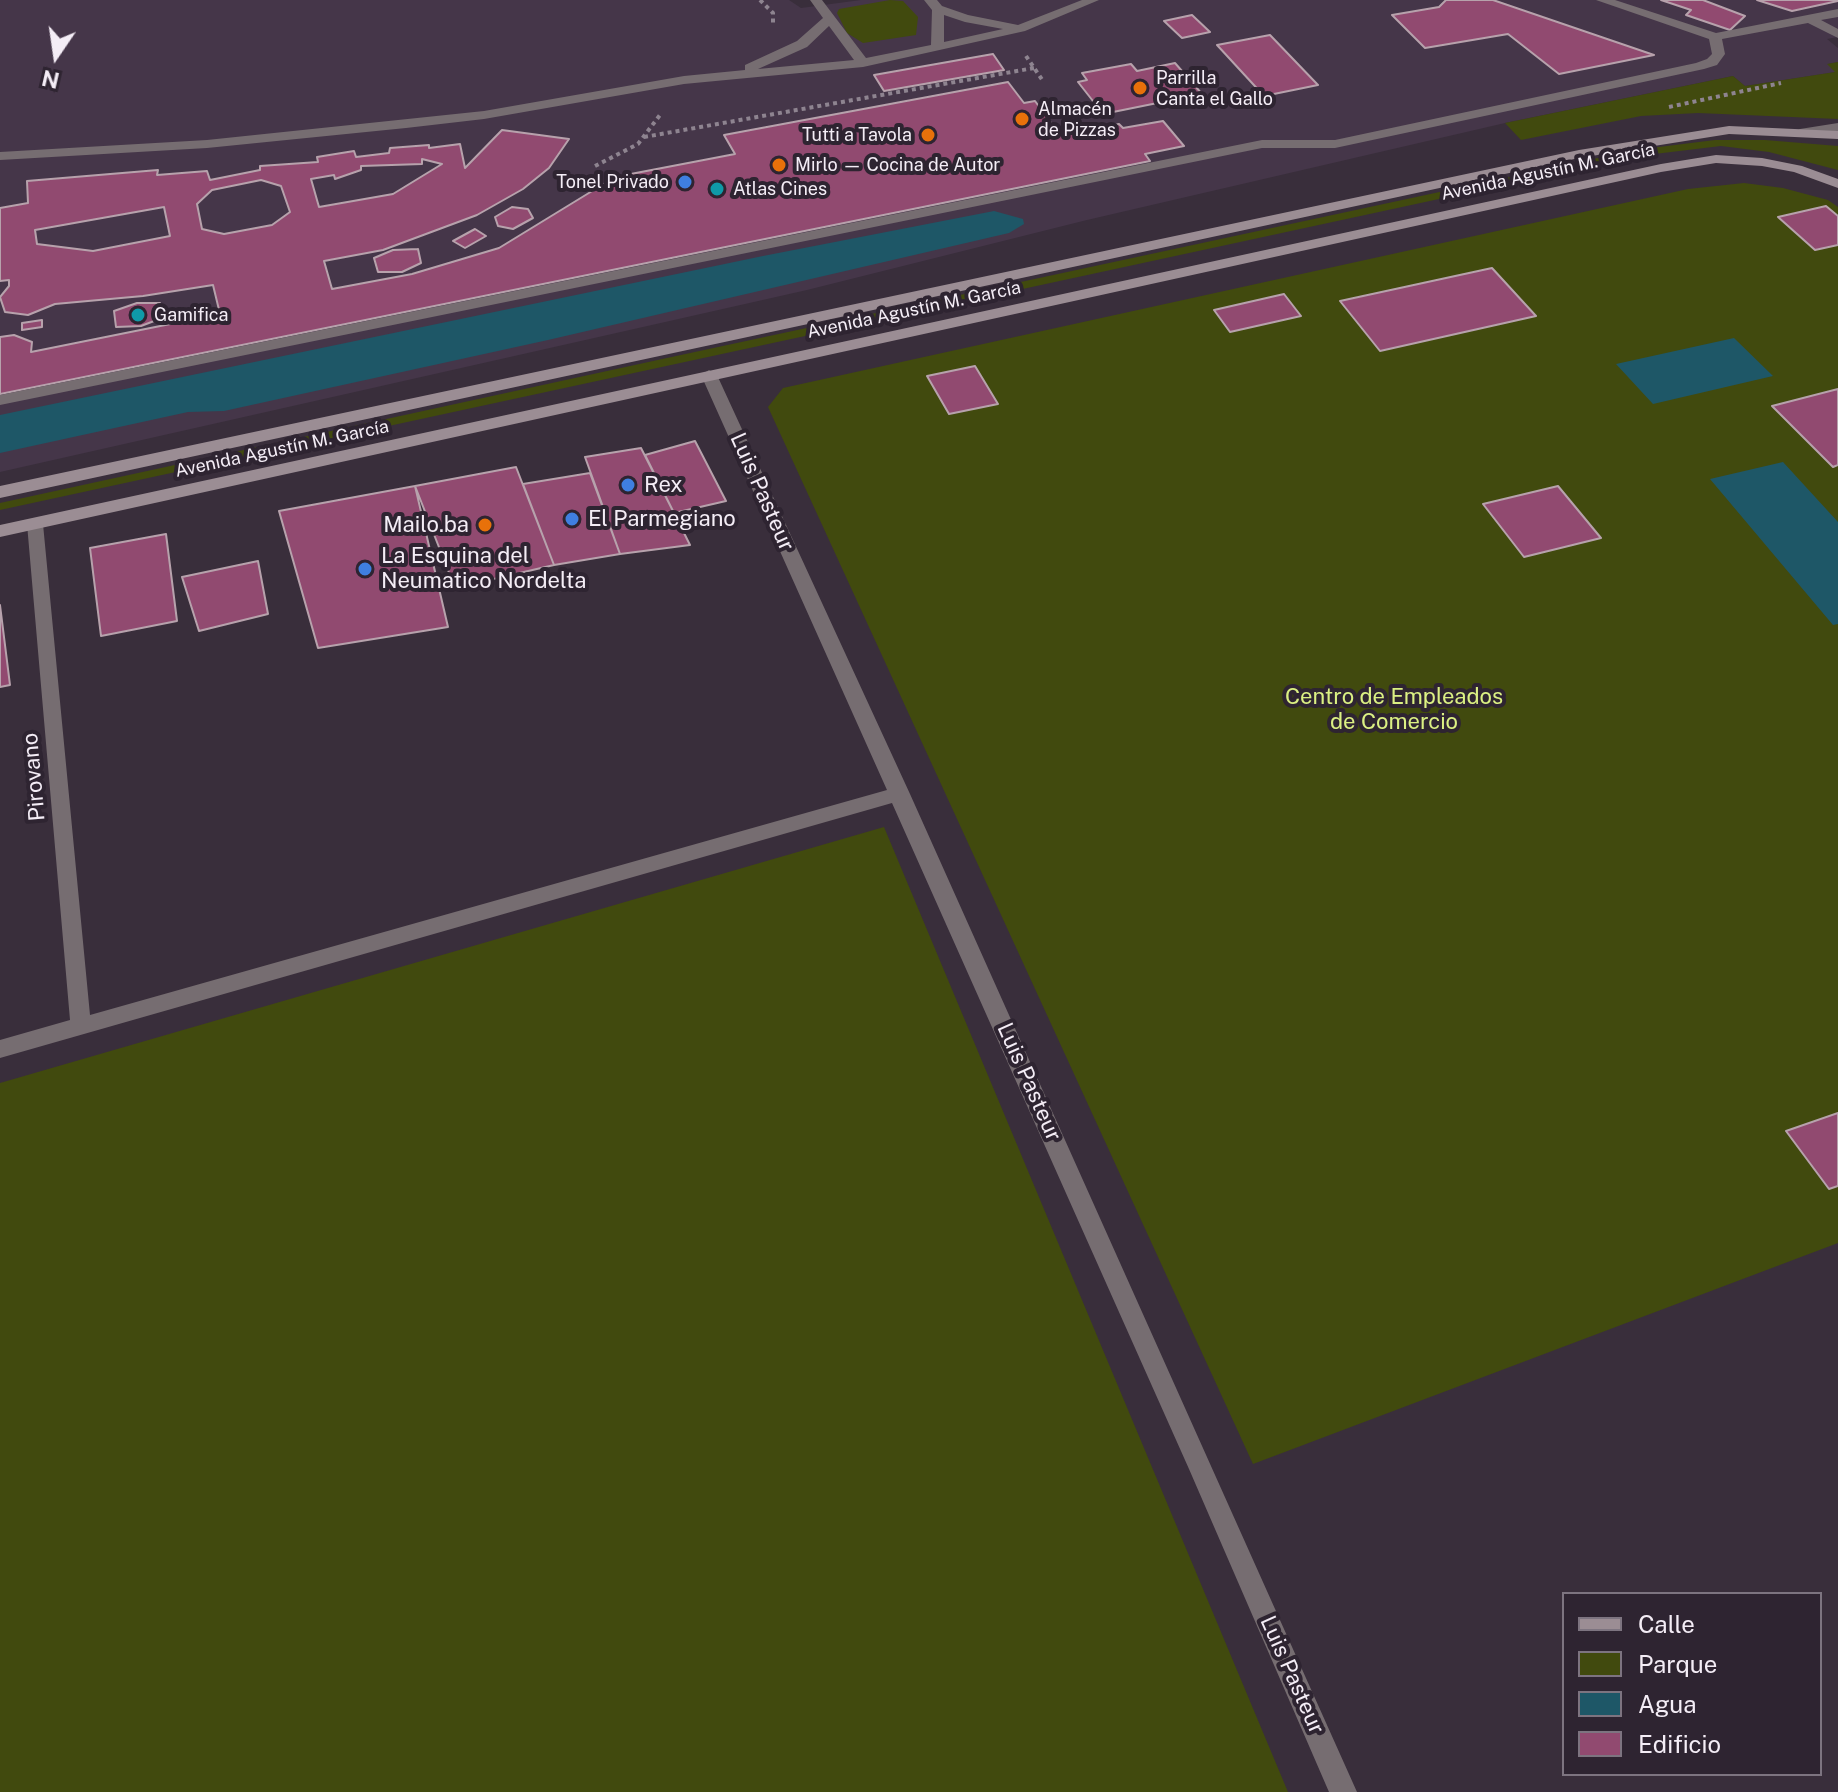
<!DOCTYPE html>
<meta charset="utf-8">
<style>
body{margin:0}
#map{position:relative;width:1838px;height:1792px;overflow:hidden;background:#392e3b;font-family:"Public Sans",sans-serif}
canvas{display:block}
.legend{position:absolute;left:1562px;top:1592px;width:260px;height:184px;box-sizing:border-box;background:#2e2431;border:2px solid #7d7480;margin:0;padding:10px 14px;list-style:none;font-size:24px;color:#f4edf6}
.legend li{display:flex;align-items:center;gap:16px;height:40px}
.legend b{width:40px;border:2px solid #7d7480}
.north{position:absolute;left:16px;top:16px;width:80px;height:80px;-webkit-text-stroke:6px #2e2431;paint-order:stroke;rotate:193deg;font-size:22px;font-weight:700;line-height:32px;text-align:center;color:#f4edf6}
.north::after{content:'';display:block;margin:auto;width:28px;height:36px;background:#f4edf6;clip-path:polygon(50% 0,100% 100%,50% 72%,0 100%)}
</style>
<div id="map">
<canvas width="1838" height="1792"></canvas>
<ul class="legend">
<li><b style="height:10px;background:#9b8d94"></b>Calle</li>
<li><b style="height:22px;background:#414a0e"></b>Parque</li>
<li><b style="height:22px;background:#1e5767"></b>Agua</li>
<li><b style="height:22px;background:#914a70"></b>Edificio</li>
</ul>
<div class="north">N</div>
</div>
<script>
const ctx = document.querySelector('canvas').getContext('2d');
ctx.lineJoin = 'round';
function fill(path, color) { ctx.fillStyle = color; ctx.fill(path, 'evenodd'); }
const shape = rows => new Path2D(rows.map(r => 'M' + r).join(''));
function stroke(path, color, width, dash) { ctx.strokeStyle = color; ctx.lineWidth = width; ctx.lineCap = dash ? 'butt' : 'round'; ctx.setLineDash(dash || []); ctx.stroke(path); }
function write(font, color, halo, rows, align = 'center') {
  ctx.font = font + ' "Public Sans",sans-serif'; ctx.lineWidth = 8; ctx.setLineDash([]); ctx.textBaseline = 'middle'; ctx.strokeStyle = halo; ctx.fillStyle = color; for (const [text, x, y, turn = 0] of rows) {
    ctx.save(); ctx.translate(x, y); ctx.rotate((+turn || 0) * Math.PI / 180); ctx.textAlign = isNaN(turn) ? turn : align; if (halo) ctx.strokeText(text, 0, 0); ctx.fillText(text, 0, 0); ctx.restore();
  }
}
fill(shape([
 [0,0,789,0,801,8,861,0,1838,0,1838,37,1827,39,1838,48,1838,62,1828,64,1836,72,1745,86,1733,76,1505,123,1087,220,807,290,0,472]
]), '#453649');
fill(shape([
 [890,0,903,1,918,17,916,35,863,43,847,33,837,13,839,9],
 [1838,62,1838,119,1698,113,1641,116,1521,140,1505,123,1733,76,1745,86,1835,72,1827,64],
 [1715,140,1765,140,1838,146,1838,170,1769,152,1721,146,1638,156,0,510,0,503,667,358,1635,150],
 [1744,183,1783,188,1828,200,1838,207,1838,1243,1253,1464,768,407,783,388,1688,189],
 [884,827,1288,1792,0,1792,0,1083]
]), '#414a0e');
fill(shape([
 [994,211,1023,219,1024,224,1009,233,548,340,224,411,188,412,0,453,0,415,763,256],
 [1734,338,1773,376,1653,404,1616,364],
 [1783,462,1838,522,1838,624,1833,625,1710,479]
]), '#1e5767');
const building = shape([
 [1446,0,1493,0,1654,55,1559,74,1508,34,1425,48,1392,15,1439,7,1446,0],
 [1661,0,1703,0,1745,16,1730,30,1686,15,1691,10,1661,0],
 [1757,0,1838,0,1838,1,1792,11,1757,0],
 [1192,15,1210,32,1182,38,1164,21,1192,15],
 [1270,35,1318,85,1264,96,1217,45,1270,35],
 [993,54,1004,70,884,91,874,75,993,54],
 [1175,63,1202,94,1113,112,1110,108,1100,110,1078,82,1087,80,1082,73,1131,64,1137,71,1175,63],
 [1008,82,1024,103,1035,101,1060,135,1119,124,1123,128,1163,121,1184,146,1145,154,1150,161,0,394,0,337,14,335,32,342,31,352,220,314,213,285,143,296,55,304,28,315,5,312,0,297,9,286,9,280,0,281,0,208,28,203,27,181,158,170,157,175,207,171,210,180,260,170,260,166,318,162,317,157,354,151,356,157,389,153,390,148,429,145,429,148,460,144,465,168,502,130,569,139,549,168,523,189,477,215,383,250,324,261,332,289,412,274,499,248,615,177,735,154,724,135,1008,82],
 [422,159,442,164,393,194,319,207,311,179,334,175,335,179,361,170,361,166,422,164,422,159],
 [261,180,281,186,290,212,272,225,224,234,202,229,197,204,212,190,261,180],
 [164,207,170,236,93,251,37,244,35,230,164,207],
 [1826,206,1838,216,1838,245,1815,250,1778,217,1826,206],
 [512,207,528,209,533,218,513,229,498,226,495,217,512,207],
 [475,229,486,236,465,248,453,241,475,229],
 [418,249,421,263,402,272,378,272,374,258,393,250,418,249],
 [1492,268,1536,316,1380,351,1340,301,1492,268],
 [1284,294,1301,316,1230,332,1214,310,1284,294],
 [137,303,160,303,162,318,141,326,116,327,114,311,137,303],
 [42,320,42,327,22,330,22,323,42,320],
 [975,366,998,404,949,414,927,376,975,366],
 [1838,389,1838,465,1833,467,1772,406,1838,389],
 [695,441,726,501,674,513,645,455,695,441],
 [641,448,674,513,690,545,620,554,585,457,641,448],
 [516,467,554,565,455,588,415,486,516,467],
 [590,473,620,554,554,565,523,484,590,473],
 [415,486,448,627,318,648,279,511,415,486],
 [1558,486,1601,538,1524,557,1483,504,1558,486],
 [166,534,177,621,101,636,90,548,166,534],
 [258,561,268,614,199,631,182,577,258,561],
 [0,605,10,685,0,687,0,605],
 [1838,1113,1838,1186,1829,1189,1786,1131,1838,1113]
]);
fill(building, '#914a70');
stroke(building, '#b7a2ac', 2);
stroke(shape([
 [760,0,773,13,773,26],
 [1026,56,1043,81],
 [1669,107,1781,83],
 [644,137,1034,68],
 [595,166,638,144,660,115]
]), '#8e8490', 4, [4, 4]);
fill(shape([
 [810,0,822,0,866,58,931,45,932,10,924,0,937,0,942,6,968,15,1018,25,1082,0,1099,0,1025,31,863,67,684,84,484,119,406,128,207,148,0,160,0,152,207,140,484,111,684,76,745,70,745,65,797,41,823,18,810,0],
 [944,15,965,22,1003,29,944,42,944,15],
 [829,26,854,60,758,69,807,47,829,26],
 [1596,0,1615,0,1716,33,1838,9,1838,17,1821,20,1838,29,1838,38,1808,23,1722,39,1725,54,1717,65,1704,69,1335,148,1262,148,0,405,0,395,1262,140,1335,140,1696,63,1707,59,1712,54,1709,39,1596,0],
 [1838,123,1838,131,1800,137,1793,133,1800,129,1838,123]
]), '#766d71');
fill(shape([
 [709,370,717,375,910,794,1357,1792,1329,1792,1189,1469,892,803,0,1058,0,1040,70,1020,27,524,29,520,35,518,43,524,90,1015,887,790,701,375,709,370]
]), '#766d71');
fill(shape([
 [1729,126,1838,131,1838,139,1729,134,1579,158,0,498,0,486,1579,150,1729,126],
 [1716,155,1762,158,1802,166,1838,179,1838,188,1794,172,1762,166,1716,163,1661,172,0,537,0,525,1661,164,1716,155]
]), '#9b8d94');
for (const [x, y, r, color] of [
 [1140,88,8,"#e8710a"],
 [1022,119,8,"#e8710a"],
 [928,135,8,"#e8710a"],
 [779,165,8,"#e8710a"],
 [685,182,8,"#3f7fe0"],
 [717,189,8,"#0f9aa8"],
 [138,315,8,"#0f9aa8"],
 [628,485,8,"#3f7fe0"],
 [572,519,8,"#3f7fe0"],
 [485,525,8,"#e8710a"],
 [365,569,8,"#3f7fe0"]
]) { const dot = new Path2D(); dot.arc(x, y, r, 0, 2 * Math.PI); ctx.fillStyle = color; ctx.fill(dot); stroke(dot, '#2e2431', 3); }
write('18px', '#f4edf6', '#2e2431', [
 ["Parrilla",1156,78],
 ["Canta el Gallo",1156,99],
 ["Almacén",1038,109],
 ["de Pizzas",1038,130],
 ["Tutti a Tavola",912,135,"right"],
 ["Mirlo — Cocina de Autor",795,165],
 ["Tonel Privado",669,182,"right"],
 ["Atlas Cines",733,189],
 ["Gamifica",154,315]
], 'left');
write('18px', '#f4edf6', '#2e2431', [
 ["Avenida Agustín M. García",1548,172,-12],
 ["Avenida Agustín M. García",914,310,-12],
 ["Avenida Agustín M. García",282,449,-12]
]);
write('22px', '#f4edf6', '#2e2431', [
 ["Rex",644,485],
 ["El Parmegiano",588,519],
 ["Mailo.ba",469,525,"right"],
 ["La Esquina del",381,556],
 ["Neumatico Nordelta",381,581]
], 'left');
write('22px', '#f4edf6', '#2e2431', [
 ["Luis Pasteur",762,492,66],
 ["Pirovano",34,777,-95],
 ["Luis Pasteur",1029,1082,66],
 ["Luis Pasteur",1292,1675,66]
]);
write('22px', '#dbf083', '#2e2431', [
 ["Centro de Empleados",1394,697],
 ["de Comercio",1394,722]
]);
</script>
